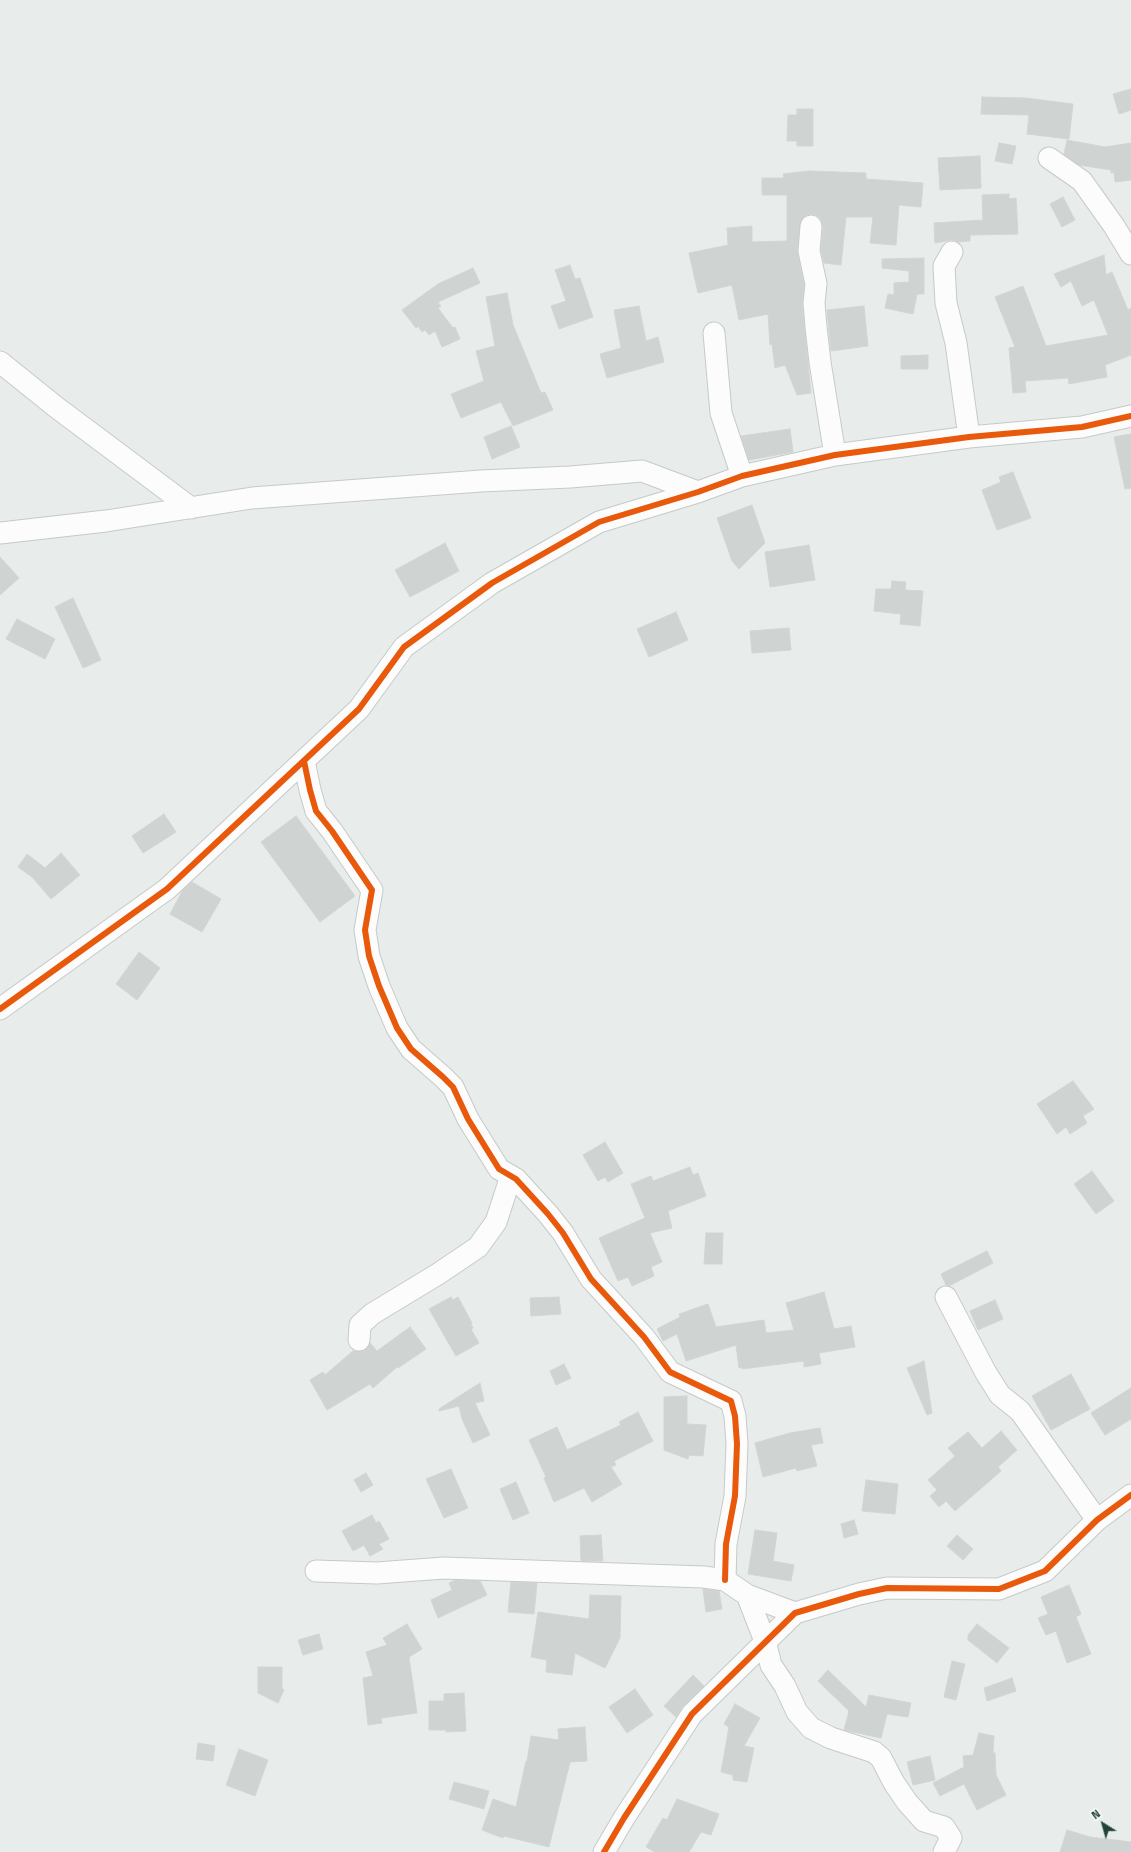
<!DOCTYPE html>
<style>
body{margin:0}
#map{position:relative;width:1131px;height:1852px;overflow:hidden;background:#e8edeb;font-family:"Titillium Web",sans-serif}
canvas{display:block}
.north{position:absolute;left:1083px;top:1804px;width:40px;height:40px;-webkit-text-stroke:3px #f7fbf9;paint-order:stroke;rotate:323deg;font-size:11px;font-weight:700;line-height:16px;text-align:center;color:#24423a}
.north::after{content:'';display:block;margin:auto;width:14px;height:18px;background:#24423a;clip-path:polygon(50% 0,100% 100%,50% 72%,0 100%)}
</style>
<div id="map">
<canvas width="1131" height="1852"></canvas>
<div class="north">N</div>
</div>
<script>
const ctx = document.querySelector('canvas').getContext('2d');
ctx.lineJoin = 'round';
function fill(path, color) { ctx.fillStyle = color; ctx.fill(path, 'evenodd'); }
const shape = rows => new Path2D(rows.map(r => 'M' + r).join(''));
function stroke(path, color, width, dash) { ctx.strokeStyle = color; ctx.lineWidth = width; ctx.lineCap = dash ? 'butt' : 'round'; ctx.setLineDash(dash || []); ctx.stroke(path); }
const building = shape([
 [1131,89,1131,110,1119,114,1113,94,1131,89],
 [982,97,1026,98,1073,104,1069,139,1027,134,1029,115,981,114,982,97],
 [797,109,813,109,813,146,797,146,797,141,787,141,788,115,797,115,797,109],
 [1067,140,1105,147,1131,143,1131,180,1115,182,1114,172,1111,173,1111,170,1079,165,1064,154,1067,140],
 [999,143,1016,146,1012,164,995,161,999,143],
 [980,156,981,188,940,190,938,158,980,156],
 [809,171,866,173,866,179,923,183,921,207,899,205,896,245,870,243,873,217,846,217,841,265,824,263,821,250,823,227,822,221,818,216,812,214,806,215,801,220,797,250,804,285,802,304,811,393,797,395,785,365,775,368,772,344,770,345,768,314,739,320,732,285,698,293,689,253,728,245,727,228,752,226,752,242,787,241,787,195,762,195,762,178,784,178,783,174,809,171],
 [1009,194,1009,199,1016,198,1018,234,970,235,970,241,958,242,952,240,935,243,934,223,983,220,982,195,1009,194],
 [1063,197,1075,220,1062,227,1050,204,1063,197],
 [1104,255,1106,275,1112,272,1128,310,1131,308,1131,355,1105,365,1107,377,1069,384,1068,378,1025,381,1026,392,1013,393,1009,348,1015,347,995,297,1023,286,1046,346,1108,335,1094,300,1082,306,1071,281,1061,287,1054,274,1104,255],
 [924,258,924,294,917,294,913,314,885,308,888,294,894,295,894,283,909,282,909,271,882,268,882,259,924,258],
 [570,265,575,279,580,278,593,317,559,329,551,306,566,301,555,270,570,265],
 [473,268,480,283,438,302,441,306,438,308,453,328,455,327,460,339,442,347,435,331,429,335,425,330,422,332,418,326,416,328,402,310,438,284,473,268],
 [507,293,513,325,541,393,545,392,553,410,513,426,501,402,461,418,451,394,484,381,476,351,495,346,486,297,507,293],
 [639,306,646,341,658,337,664,362,607,378,600,354,621,348,614,310,639,306],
 [864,306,868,346,831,351,827,310,864,306],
 [928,355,928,369,901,369,901,356,928,355],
 [511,426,520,447,492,459,484,437,511,426],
 [790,429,793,452,749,460,741,436,790,429],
 [1131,434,1131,488,1125,489,1114,437,1131,434],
 [1013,472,1031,518,997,530,982,490,1001,482,999,477,1013,472],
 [752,505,765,543,739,569,732,561,717,518,752,505],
 [445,543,459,571,410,597,395,570,445,543],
 [809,545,815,580,770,587,765,552,809,545],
 [0,557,19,578,0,595,0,557],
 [892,581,906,582,905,590,923,591,920,626,900,624,901,614,874,611,876,589,891,589,892,581],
 [73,598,101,660,83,668,55,607,73,598],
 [676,612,688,640,649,657,637,629,676,612],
 [17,619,55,639,45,659,6,639,17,619],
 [789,628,791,650,752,653,750,631,789,628],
 [164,814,176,832,143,853,132,836,164,814],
 [296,816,355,896,320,922,261,842,296,816],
 [61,853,80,875,51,899,32,877,18,867,27,854,45,868,61,853],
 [192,882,221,899,202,932,170,914,183,890,192,882],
 [139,952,160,968,137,1000,116,984,139,952],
 [1073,1081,1094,1109,1083,1116,1087,1123,1070,1134,1066,1127,1057,1134,1037,1104,1073,1081],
 [605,1142,623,1173,608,1182,605,1177,598,1181,583,1155,605,1142],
 [690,1167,693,1175,698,1173,706,1196,668,1211,672,1228,650,1233,662,1262,651,1267,654,1276,632,1286,628,1277,618,1281,599,1238,645,1218,631,1184,651,1176,653,1181,690,1167],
 [1092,1171,1114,1201,1096,1214,1074,1184,1092,1171],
 [706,1233,723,1233,722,1264,704,1264,706,1233],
 [987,1251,993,1263,949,1286,946,1285,941,1274,987,1251],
 [824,1292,834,1329,851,1326,855,1347,819,1353,821,1364,804,1367,804,1361,742,1369,742,1367,739,1368,736,1345,686,1361,677,1334,663,1341,657,1329,680,1317,679,1314,708,1304,716,1327,764,1320,766,1333,794,1330,786,1303,824,1292],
 [451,1297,453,1300,458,1297,472,1323,471,1324,473,1328,471,1329,479,1343,456,1356,429,1309,451,1297],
 [559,1297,561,1314,531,1316,530,1298,559,1297],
 [995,1300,1003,1319,978,1330,970,1311,995,1300],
 [410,1327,426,1349,398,1368,397,1367,373,1388,370,1384,327,1410,310,1380,323,1372,325,1375,354,1350,364,1351,370,1343,377,1351,410,1327],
 [924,1361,932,1413,927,1415,907,1368,924,1361],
 [564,1364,571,1378,556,1385,550,1371,564,1364],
 [1071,1374,1090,1409,1051,1430,1032,1396,1071,1374],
 [480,1383,484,1401,475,1403,490,1435,473,1443,462,1419,459,1406,439,1411,439,1409,480,1383],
 [1131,1388,1131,1419,1105,1435,1091,1413,1131,1388],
 [687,1396,687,1424,706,1425,703,1456,689,1455,688,1459,664,1450,664,1397,687,1396],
 [638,1412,653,1441,614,1461,616,1465,611,1467,622,1484,592,1502,584,1488,554,1502,544,1478,546,1477,529,1440,557,1427,567,1450,621,1425,619,1422,638,1412],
 [820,1428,823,1443,811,1445,817,1466,797,1471,796,1468,763,1477,755,1443,790,1433,820,1428],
 [1001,1431,1017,1450,998,1467,1001,1471,955,1511,946,1501,939,1507,930,1496,937,1490,928,1480,955,1456,948,1448,968,1432,982,1448,1001,1431],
 [451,1469,468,1508,444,1518,426,1479,451,1469],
 [366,1473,373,1485,361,1492,354,1480,366,1473],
 [866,1480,898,1484,895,1514,862,1511,866,1480],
 [516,1482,529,1513,513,1520,500,1489,516,1482],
 [372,1515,376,1523,379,1521,389,1539,379,1544,383,1549,370,1556,364,1545,353,1551,342,1531,372,1515],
 [854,1520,858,1534,844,1538,841,1524,854,1520],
 [755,1530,777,1533,773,1561,794,1565,791,1581,748,1574,755,1530],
 [601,1535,603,1561,581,1561,580,1536,601,1535],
 [957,1535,973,1549,963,1560,947,1546,957,1535],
 [455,1580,480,1581,487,1595,438,1618,431,1600,452,1590,449,1583,455,1580],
 [511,1582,537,1583,534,1614,508,1612,511,1582],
 [1069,1585,1081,1614,1076,1617,1091,1654,1067,1663,1056,1631,1046,1635,1038,1618,1048,1614,1041,1597,1069,1585],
 [703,1589,719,1591,722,1609,706,1612,703,1589],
 [590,1595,621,1596,620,1638,605,1668,575,1653,572,1675,546,1672,547,1660,531,1657,538,1612,589,1619,590,1595],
 [407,1624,422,1649,409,1657,417,1713,381,1718,382,1723,368,1725,363,1678,373,1676,366,1652,387,1645,383,1638,407,1624],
 [977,1624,1009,1648,997,1663,968,1640,968,1635,977,1624],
 [319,1634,323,1649,303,1655,298,1640,319,1634],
 [952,1661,965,1664,956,1700,944,1697,952,1661],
 [258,1667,282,1667,282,1688,284,1690,278,1703,258,1693,258,1667],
 [828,1670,866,1707,869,1695,911,1703,908,1717,887,1714,881,1738,844,1730,849,1711,818,1681,828,1670],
 [693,1675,704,1686,683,1706,676,1717,664,1706,693,1675],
 [1012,1678,1016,1691,987,1701,984,1688,1012,1678],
 [635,1689,653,1715,627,1733,609,1707,635,1689],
 [464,1693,466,1731,446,1732,446,1730,429,1730,429,1701,444,1701,444,1694,464,1693],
 [735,1704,760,1718,744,1746,754,1748,747,1782,733,1780,733,1775,721,1772,729,1727,724,1724,735,1704],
 [585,1727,587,1761,570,1762,549,1847,504,1836,503,1838,482,1830,493,1799,516,1807,526,1761,527,1761,531,1736,559,1740,558,1729,585,1727],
 [979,1733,994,1736,993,1753,995,1753,996,1775,1006,1795,977,1810,964,1784,940,1796,933,1783,964,1767,963,1756,973,1755,979,1733],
 [198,1743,215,1746,213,1761,196,1759,198,1743],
 [239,1749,268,1760,255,1796,226,1785,239,1749],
 [930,1756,935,1780,913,1785,907,1762,930,1756],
 [454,1782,489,1791,484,1809,449,1799,454,1782],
 [677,1799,719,1814,711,1835,701,1832,689,1852,655,1852,646,1847,663,1818,667,1820,677,1799],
 [1067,1830,1090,1837,1131,1842,1131,1852,1060,1852,1067,1830]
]);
fill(building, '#cfd4d2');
stroke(building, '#d1d6d4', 1);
const street = shape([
 [1049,158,1082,181,1114,226,1131,254],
 [811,226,809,251,816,284,814,303,816,327,820,362,835,455],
 [952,252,944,266,946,303,956,343,969,437],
 [714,333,721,413,742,476],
 [0,362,56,407,191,508],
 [0,533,106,521,252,498,481,481,570,477,642,471,698,492],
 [304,761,310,790,316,811,332,831,372,890,365,930,369,956,379,986,397,1028,411,1049,443,1077,453,1087,468,1119,499,1169,516,1179,548,1214,563,1233,591,1279,644,1337,670,1372,731,1401,735,1416,737,1444,735,1496,726,1544,725,1580],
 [0,1009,167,889,359,709,404,647,492,583,599,522,698,492,742,476,835,455,969,437,1082,427,1131,416],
 [946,1297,986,1373,1000,1395,1020,1411,1097,1520],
 [359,1340,360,1325,372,1314,438,1274,478,1247,496,1222,511,1176],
 [316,1571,377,1573,444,1568,704,1577,725,1580,747,1595,795,1613],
 [747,1595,765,1641,771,1665,785,1686,797,1712,811,1728,831,1738,874,1752,881,1758,894,1783,907,1802,924,1821,944,1827,951,1838,944,1852],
 [604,1852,624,1818,692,1714,795,1613,859,1594,887,1588,999,1589,1045,1571,1097,1520,1131,1495]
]);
stroke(street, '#c5cac8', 23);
stroke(street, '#fcfcfc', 21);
stroke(shape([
 [304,761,310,790,316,811,332,831,372,890,365,930,369,956,379,986,397,1028,411,1049,443,1077,453,1087,468,1119,499,1169,516,1179,548,1214,563,1233,591,1279,644,1337,670,1372,731,1401,735,1416,737,1444,735,1496,726,1544,725,1580],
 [0,1009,167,889,359,709,404,647,492,583,599,522,698,492,742,476,835,455,969,437,1082,427,1131,416],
 [604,1852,624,1818,692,1714,795,1613,859,1594,887,1588,999,1589,1045,1571,1097,1520,1131,1495]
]), '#e8590c', 6);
</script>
